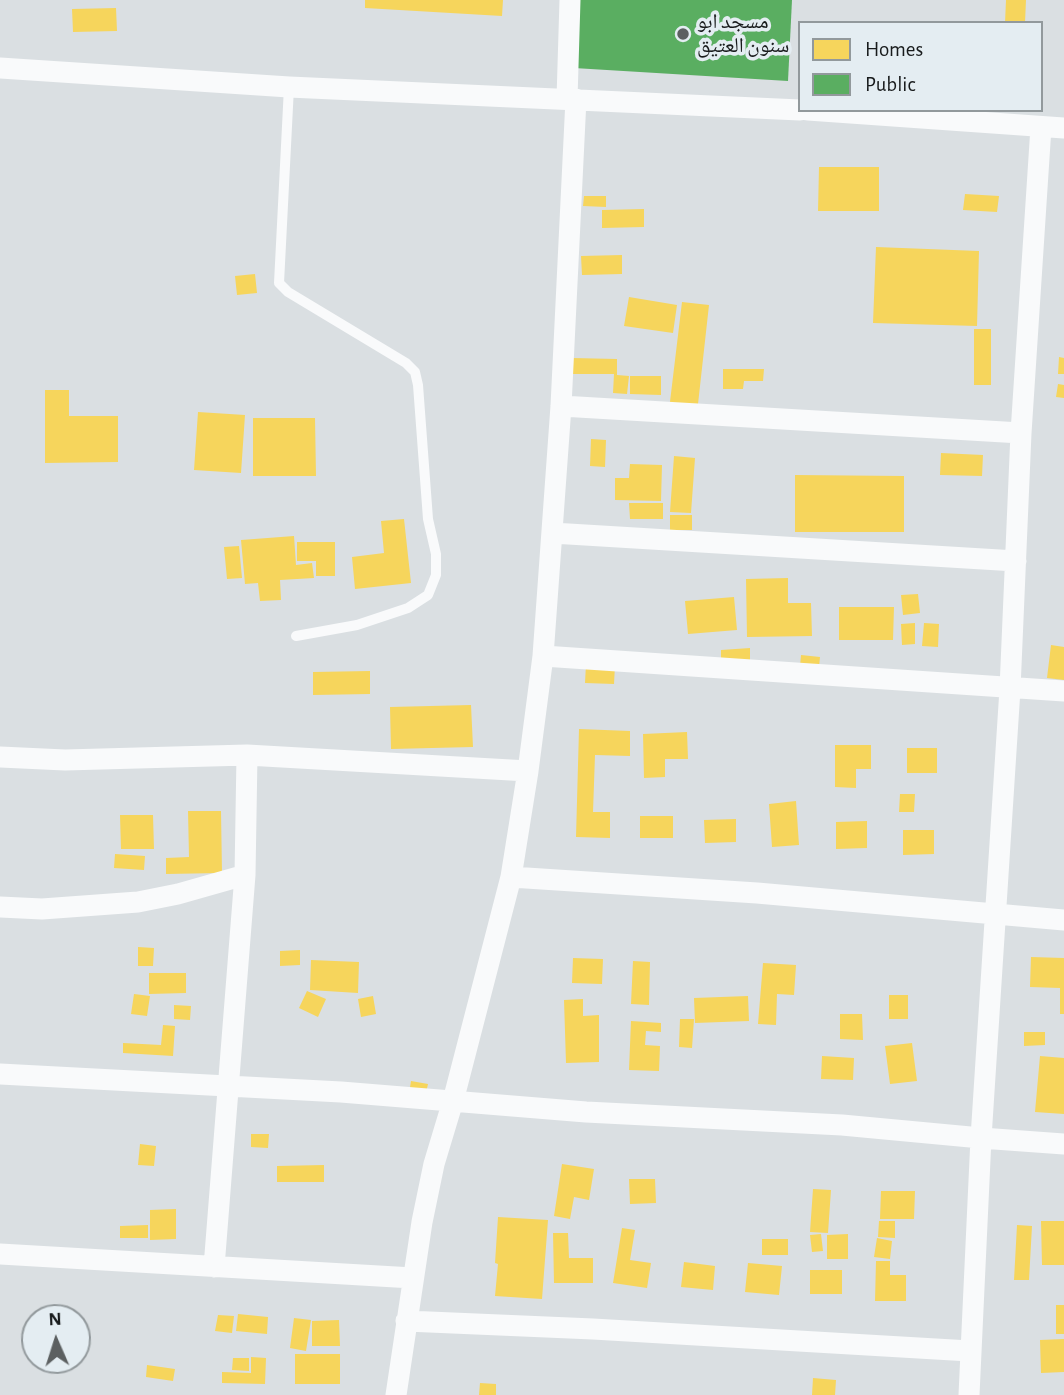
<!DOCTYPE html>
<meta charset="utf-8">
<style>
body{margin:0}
#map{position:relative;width:1064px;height:1395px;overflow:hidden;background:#dadfe2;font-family:"Alegreya Sans",sans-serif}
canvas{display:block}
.legend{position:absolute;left:798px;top:21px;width:245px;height:91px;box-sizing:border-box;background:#e4edf2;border:2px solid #92999c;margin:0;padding:9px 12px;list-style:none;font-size:21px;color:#181b1c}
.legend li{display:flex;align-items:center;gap:14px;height:35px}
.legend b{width:35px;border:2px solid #92999c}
.north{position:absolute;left:21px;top:1304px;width:70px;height:70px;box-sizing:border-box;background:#e4edf2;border:2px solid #92999c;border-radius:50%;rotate:357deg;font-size:19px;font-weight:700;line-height:28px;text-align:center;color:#181b1c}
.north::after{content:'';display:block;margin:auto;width:24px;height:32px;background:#5c6061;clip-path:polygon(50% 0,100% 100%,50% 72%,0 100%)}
</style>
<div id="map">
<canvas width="1064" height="1395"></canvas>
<ul class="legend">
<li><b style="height:19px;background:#f6d55c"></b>Homes</li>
<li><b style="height:19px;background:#5aae61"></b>Public</li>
</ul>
<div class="north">N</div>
</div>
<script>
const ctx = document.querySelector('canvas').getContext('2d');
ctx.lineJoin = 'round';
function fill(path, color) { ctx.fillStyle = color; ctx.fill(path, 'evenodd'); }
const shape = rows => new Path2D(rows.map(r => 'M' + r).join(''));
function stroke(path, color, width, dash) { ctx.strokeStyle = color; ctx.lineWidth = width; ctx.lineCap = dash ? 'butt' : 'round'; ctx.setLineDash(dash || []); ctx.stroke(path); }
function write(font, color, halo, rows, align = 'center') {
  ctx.font = font + ' "Alegreya Sans","Noto Naskh Arabic",sans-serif'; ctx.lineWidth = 7; ctx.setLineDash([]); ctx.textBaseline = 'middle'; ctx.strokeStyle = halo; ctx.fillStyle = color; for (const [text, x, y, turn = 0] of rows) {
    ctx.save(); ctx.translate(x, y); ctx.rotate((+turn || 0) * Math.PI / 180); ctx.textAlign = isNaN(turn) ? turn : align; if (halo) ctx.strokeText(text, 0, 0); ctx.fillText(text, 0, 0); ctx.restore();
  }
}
fill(shape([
 [365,0,503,0,502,16,365,8],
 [1006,0,1026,0,1025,23,1005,23],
 [116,8,117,31,73,32,72,9],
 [819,167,879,167,879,211,818,211],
 [965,194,999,196,997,212,963,210],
 [584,196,606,196,606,207,583,206],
 [644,209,644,227,602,228,602,210],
 [876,247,979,251,977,326,873,323],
 [622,255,622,274,582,275,581,256],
 [255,274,257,293,237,295,235,276],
 [629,297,677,305,673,333,624,326],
 [682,302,709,305,697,413,669,410],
 [974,329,991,329,991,385,974,385],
 [1059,357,1064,358,1064,374,1058,374],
 [572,358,617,359,617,375,629,376,627,394,613,393,614,374,572,374],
 [723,369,764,369,763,381,744,381,743,389,723,389],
 [630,376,661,376,661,395,630,394],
 [1058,384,1064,385,1064,398,1056,397],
 [45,390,69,390,69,416,118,416,118,462,45,463],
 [198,412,245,415,241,473,194,470],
 [253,418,315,418,316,476,253,476],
 [591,439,606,440,605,467,590,466],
 [941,453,983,455,982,476,940,475],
 [674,456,695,458,691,513,670,512],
 [630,464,662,465,661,501,615,500,615,478,629,478],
 [795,475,904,476,904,532,795,532],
 [629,503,663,503,663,519,630,519],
 [670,515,692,515,692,530,670,530],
 [404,519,411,583,355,589,352,557,384,553,381,521],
 [294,536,296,565,312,563,314,578,280,580,281,600,260,601,258,583,245,584,241,540],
 [297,542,335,542,335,576,316,576,316,561,297,561],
 [239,546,242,578,227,579,224,547],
 [788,578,788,603,811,603,812,636,747,637,746,579],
 [918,594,920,613,903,615,901,595],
 [734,597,737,630,688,634,685,601],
 [839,607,894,607,893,640,839,640],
 [915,623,915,644,902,645,901,624],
 [924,623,939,624,938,647,922,646],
 [1051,645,1064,647,1064,680,1047,678],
 [750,648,750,663,721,664,721,650],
 [801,655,820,657,819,667,800,666],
 [586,664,615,665,614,684,585,683],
 [370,671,370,694,313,695,313,672],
 [471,705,473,747,391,749,390,707],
 [579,729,630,731,630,756,595,755,593,812,610,812,610,838,576,837],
 [687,732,688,759,665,759,665,777,644,778,643,734],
 [835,745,871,745,871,769,856,769,856,788,835,787],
 [907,748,937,748,937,773,907,773],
 [900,794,915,794,914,812,899,812],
 [796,801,799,845,772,847,769,804],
 [188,811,221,811,222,873,166,874,166,858,189,857],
 [120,815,153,815,154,849,121,849],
 [640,816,673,816,673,838,640,838],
 [736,819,736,842,705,843,704,820],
 [867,821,867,848,836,849,836,822],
 [903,830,934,830,934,854,903,855],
 [115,854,145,856,144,870,114,868],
 [138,947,154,948,153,966,138,966],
 [300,950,300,965,280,966,280,951],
 [1031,957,1064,958,1064,1014,1060,1014,1060,988,1030,987],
 [573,958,603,959,602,984,572,983],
 [311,960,359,962,358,993,310,990],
 [633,961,650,962,649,1005,631,1004],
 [763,963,796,965,794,995,777,994,776,1025,758,1024],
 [149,973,186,973,186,993,149,994],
 [307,991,326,999,318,1017,299,1008],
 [134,994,150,996,147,1016,131,1014],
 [889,995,908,995,908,1019,889,1019],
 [373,996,376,1014,361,1017,358,999],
 [748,996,749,1021,695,1023,694,998],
 [583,999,583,1016,599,1015,599,1062,566,1063,564,1000],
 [174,1005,191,1006,190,1020,174,1019],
 [840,1014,862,1014,863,1040,840,1039],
 [680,1019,694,1019,692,1048,679,1047],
 [631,1021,661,1023,661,1032,646,1031,645,1045,660,1046,659,1071,629,1070],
 [163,1025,175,1026,173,1056,123,1053,123,1043,161,1045],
 [1024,1032,1045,1032,1045,1045,1024,1046],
 [912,1043,917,1081,890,1084,885,1046],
 [822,1056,854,1058,853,1080,821,1079],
 [1040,1056,1064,1058,1064,1114,1035,1112],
 [411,1081,428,1084,425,1097,409,1094],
 [251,1134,269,1134,268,1148,251,1147],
 [140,1144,156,1146,154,1166,138,1165],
 [562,1164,594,1169,589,1200,574,1197,570,1219,554,1216],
 [324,1165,324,1182,277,1182,277,1166],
 [629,1179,655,1179,656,1203,630,1204],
 [813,1189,831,1190,828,1233,810,1232],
 [881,1191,915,1191,914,1219,880,1219],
 [176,1209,176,1239,150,1240,150,1210],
 [498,1217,548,1220,542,1299,495,1296,498,1264,495,1263],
 [879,1221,895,1221,895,1238,878,1237],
 [1041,1221,1064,1221,1064,1265,1042,1265],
 [148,1225,148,1238,120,1238,120,1226],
 [1017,1225,1032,1226,1029,1280,1014,1280],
 [622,1228,635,1230,630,1260,651,1263,647,1288,613,1283],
 [553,1233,568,1233,569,1258,593,1258,593,1283,554,1283],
 [821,1234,823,1251,812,1252,810,1235],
 [848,1234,848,1259,827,1259,827,1235],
 [877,1238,892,1241,890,1259,874,1257],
 [762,1239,788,1239,788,1255,762,1255],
 [876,1261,890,1261,890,1275,906,1275,906,1301,875,1301],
 [684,1262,715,1266,713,1290,681,1287],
 [748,1263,782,1266,779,1295,745,1292],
 [810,1270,842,1270,842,1294,810,1294],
 [1056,1305,1064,1305,1064,1334,1056,1334],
 [238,1314,268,1317,267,1334,236,1331],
 [218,1315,234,1316,232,1333,215,1331],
 [294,1318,311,1320,306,1351,290,1348],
 [339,1320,340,1346,312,1346,312,1321],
 [1064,1339,1064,1372,1041,1373,1040,1340],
 [295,1354,340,1354,340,1384,295,1384],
 [251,1357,266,1358,265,1384,222,1383,222,1372,251,1373],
 [233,1358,249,1358,249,1371,232,1370],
 [147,1365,175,1369,173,1381,146,1377],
 [813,1378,836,1380,835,1395,812,1395],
 [480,1383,496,1384,496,1395,479,1395]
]), '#f6d55c');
fill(shape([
 [578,0,792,0,788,81,574,68]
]), '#5aae61');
stroke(shape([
 [289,87,279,283,288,292,406,363,415,372,418,385,428,519,436,554,436,575,428,595,408,608,357,625,296,636]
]), '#f9fafb', 10);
stroke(shape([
 [0,68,289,87,800,110],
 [567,99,570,0],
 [808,110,1064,128],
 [561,406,1021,433],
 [552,533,1016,561],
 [543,656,1064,691],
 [0,757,65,760,247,755,528,771],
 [511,877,757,893,1064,920],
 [0,907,42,909,138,902,178,894,245,875],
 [0,1074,341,1092,586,1112,842,1125,981,1138,1064,1144],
 [0,1254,413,1278],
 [214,1267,245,875,247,755],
 [406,1321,593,1329,970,1351],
 [396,1395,422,1222,434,1164,453,1101,511,877,528,771,543,656,561,406,576,99],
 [969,1395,981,1138,1010,689,1021,433,1041,127]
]), '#f9fafb', 21);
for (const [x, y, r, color] of [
 [683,34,7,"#5c6061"]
]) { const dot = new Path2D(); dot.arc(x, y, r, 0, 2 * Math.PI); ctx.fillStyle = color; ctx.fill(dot); stroke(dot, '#e4edf2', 2.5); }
write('21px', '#181b1c', '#e4edf2', [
 ["مسجد ابو",697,22],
 ["سنون العتيق",697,46]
], 'left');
</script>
